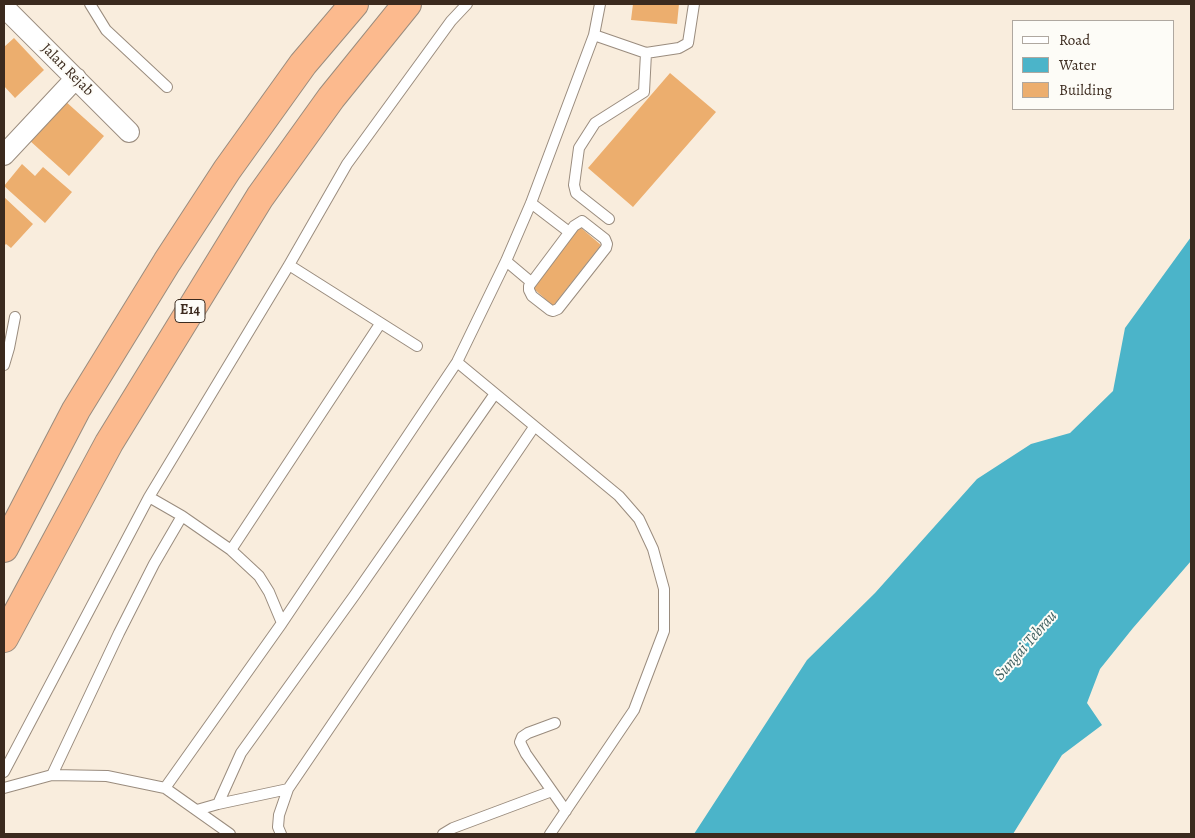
<!DOCTYPE html>
<style>
body{margin:0}
#map{position:relative;width:1195px;height:838px;overflow:hidden;background:#f9eddd;font-family:Alegreya,serif}
canvas{display:block}
.frame{position:absolute;inset:0;border:5px solid #3b2a1e;pointer-events:none}
.legend{position:absolute;left:1012px;top:20px;width:162px;height:90px;box-sizing:border-box;background:#fdfcf7;border:1px solid #afa8a0;margin:0;padding:6px 9px;list-style:none;font-size:15px;color:#3b2a1e}
.legend li{display:flex;align-items:center;gap:10px;height:25px}
.legend b{width:25px;border:1px solid #afa8a0}
</style>
<div id="map">
<canvas width="1195" height="838"></canvas>
<div class="frame"></div>
<ul class="legend">
<li><b style="height:6px;background:#fff"></b>Road</li>
<li><b style="height:14px;background:#4bb4c9"></b>Water</li>
<li><b style="height:14px;background:#ecae6e"></b>Building</li>
</ul>
</div>
<script>
const ctx = document.querySelector('canvas').getContext('2d');
ctx.lineJoin = 'round';
function fill(path, color) { ctx.fillStyle = color; ctx.fill(path, 'evenodd'); }
const shape = rows => new Path2D(rows.map(r => 'M' + r).join(''));
function stroke(path, color, width, dash) { ctx.strokeStyle = color; ctx.lineWidth = width; ctx.lineCap = dash ? 'butt' : 'round'; ctx.setLineDash(dash || []); ctx.stroke(path); }
function write(font, color, halo, rows, align = 'center') {
  ctx.font = font + ' Alegreya,serif'; ctx.lineWidth = 4; ctx.setLineDash([]); ctx.textBaseline = 'middle'; ctx.strokeStyle = halo; ctx.fillStyle = color; for (const [text, x, y, turn = 0] of rows) {
    ctx.save(); ctx.translate(x, y); ctx.rotate((+turn || 0) * Math.PI / 180); ctx.textAlign = isNaN(turn) ? turn : align; if (halo) ctx.strokeText(text, 0, 0); ctx.fillText(text, 0, 0); ctx.restore();
  }
}
fill(shape([
 [1191,237,1191,561,1133,628,1100,669,1087,703,1102,725,1062,755,1013,834,694,834,807,660,875,593,977,479,1031,444,1070,433,1113,391,1125,328]
]), '#4bb4c9');
fill(shape([
 [633,4,679,4,677,24,631,20],
 [14,38,44,70,15,98,4,86,4,47],
 [670,73,716,112,633,207,588,168],
 [64,100,104,136,69,176,29,140],
 [22,164,35,176,43,167,72,192,45,223,4,186],
 [4,197,33,224,11,248,6,244,4,246],
 [580,227,601,245,553,306,532,287]
]), '#ecae6e');
const lane = shape([
 [90,4,106,30,167,87],
 [594,35,646,53,679,48,688,43,694,4],
 [531,203,569,232],
 [609,219,576,193,574,185,579,148,595,123,644,92,646,53],
 [582,221,605,239,607,244,606,248,558,309,553,311,550,310,532,296,529,290,529,286,574,226,582,221],
 [506,261,531,282],
 [289,265,417,346],
 [457,362,619,496,639,519,653,549,664,589,664,631,634,710,550,834],
 [4,365,9,348,15,317],
 [149,497,182,516,231,550,259,576,269,592,282,623],
 [231,550,380,324],
 [555,723,528,733,522,737,520,742,526,754,566,811],
 [4,772,149,497,289,265,347,164,451,21,467,4],
 [52,775,119,633,154,564,182,516],
 [4,788,52,775,107,776,165,788,230,834],
 [165,788,282,623,457,362,506,261,531,203,594,35,600,4],
 [218,804,241,753,354,596,494,395],
 [197,810,218,804,288,789],
 [281,834,278,827,279,815,288,789,534,427],
 [443,834,453,828,552,791]
]);
const street = shape([
 [4,7,129,132],
 [4,155,76,78]
]);
const highway = shape([
 [4,548,76,410,167,262,227,170,303,64,354,4],
 [4,638,109,443,260,197,331,98,407,4]
]);
stroke(lane, '#9a8c7e', 12);
stroke(street, '#9a8c7e', 22);
stroke(highway, '#9a8c7e', 30);
stroke(lane, '#fff', 10);
stroke(street, '#fff', 20);
stroke(highway, '#fcba8e', 28);
for (const [x, y, w] of [
 [190,311,30]
]) { const box = new Path2D(); box.roundRect(x - w / 2, y - 11.5, w, 23, 4); ctx.fillStyle = '#fdfcf7'; ctx.fill(box); stroke(box, '#3b2a1e', 1); }
write('bold 14px', '#3b2a1e', null, [
 ["E14",190,311]
]);
write('15px', '#3b2a1e', '#fdfcf7', [
 ["Jalan Rejab",67,70,45]
]);
write('italic 16px', '#416162', '#fdfcf7', [
 ["Sungai Tebrau",1026,646,-49]
]);
</script>
